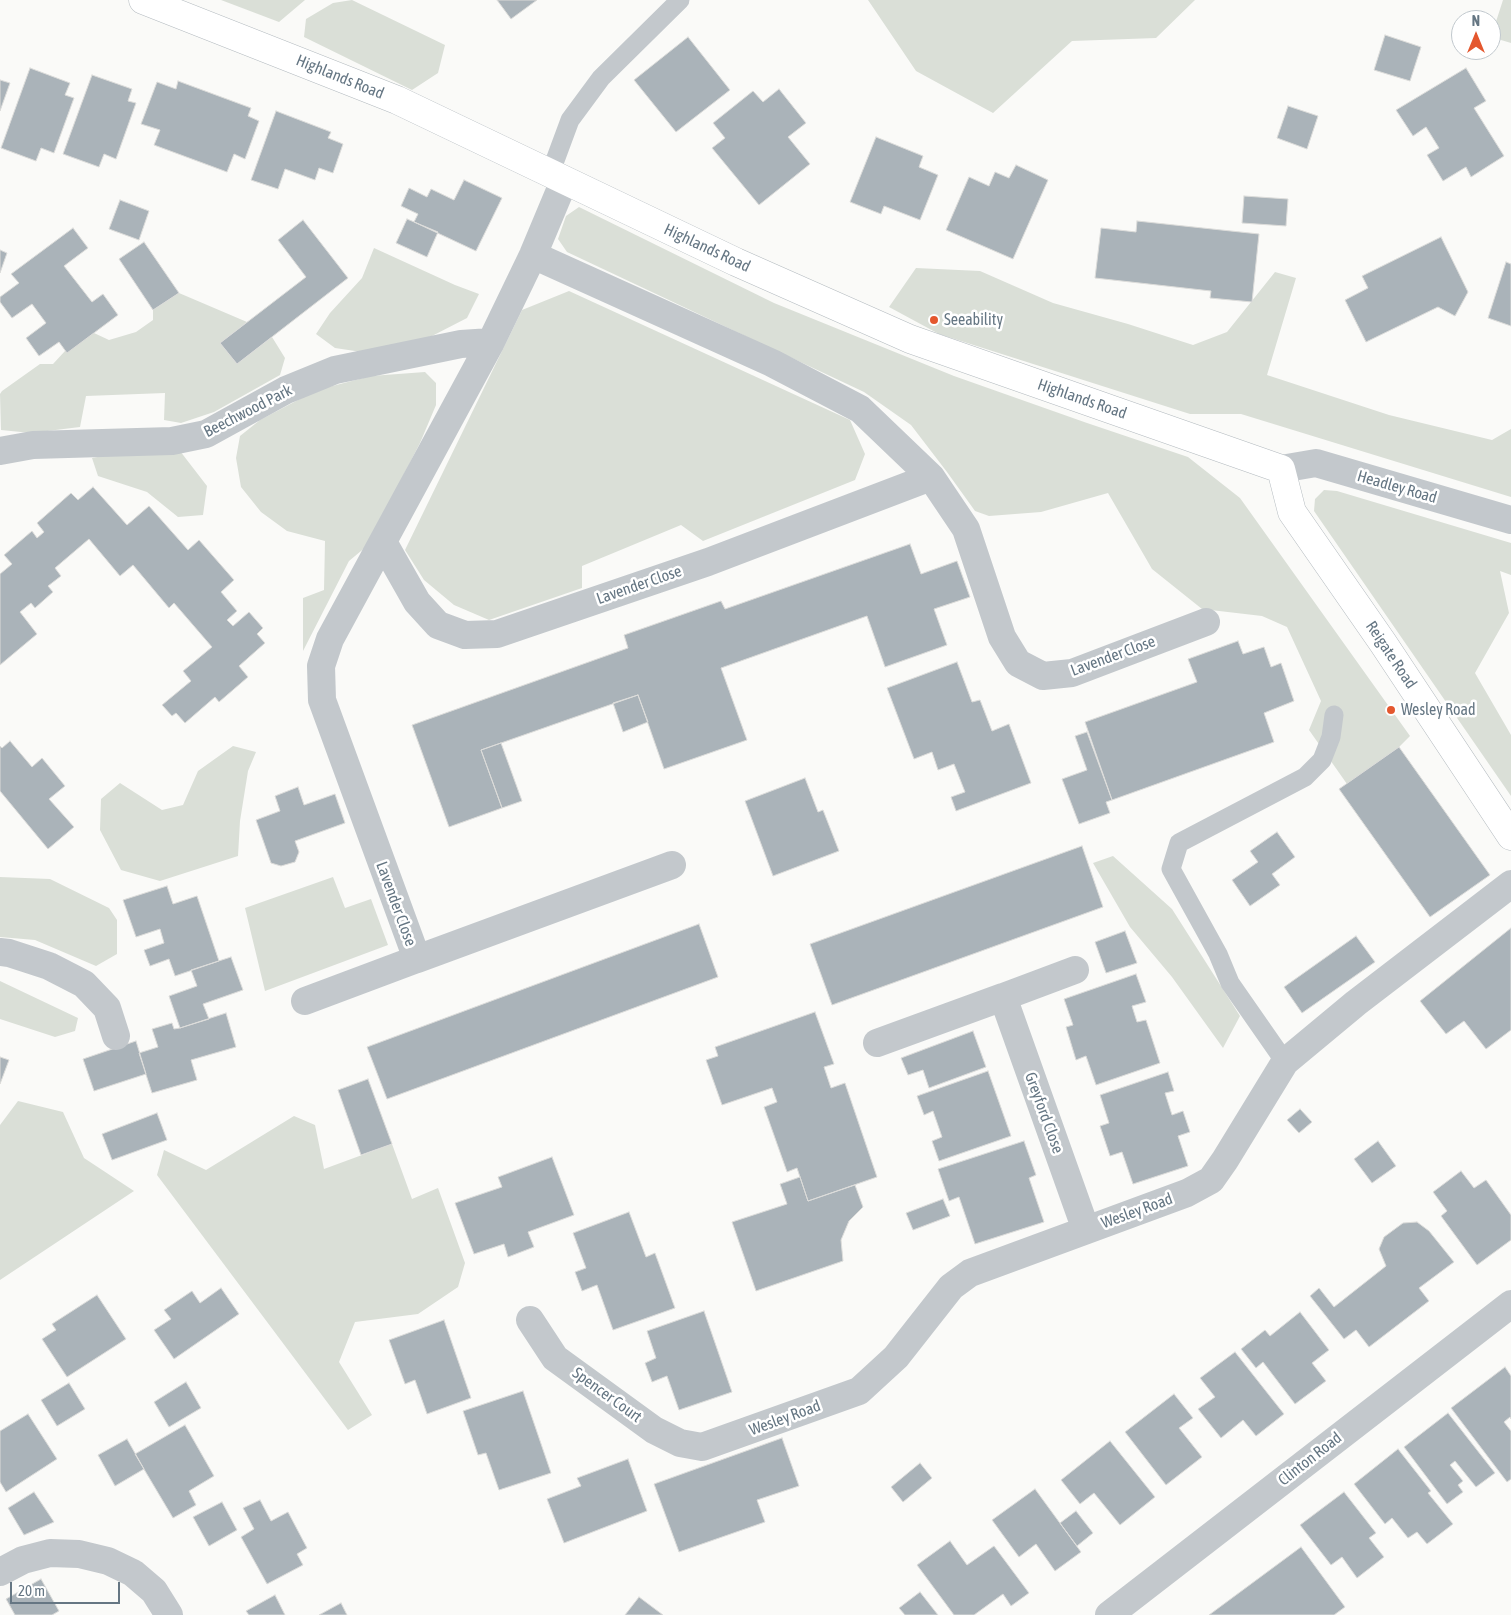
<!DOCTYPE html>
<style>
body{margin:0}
#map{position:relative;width:1511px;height:1615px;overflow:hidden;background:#fafaf8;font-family:"Asap Condensed",sans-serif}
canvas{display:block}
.north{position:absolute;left:1451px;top:10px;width:50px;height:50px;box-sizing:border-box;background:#fff;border:1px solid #c1c8cd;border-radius:50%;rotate:0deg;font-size:14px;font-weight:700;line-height:20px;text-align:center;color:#657683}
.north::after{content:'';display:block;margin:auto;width:18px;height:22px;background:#e4572e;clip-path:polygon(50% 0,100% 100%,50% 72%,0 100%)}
.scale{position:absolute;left:10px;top:1582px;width:110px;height:22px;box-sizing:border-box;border:2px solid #657683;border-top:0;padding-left:6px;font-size:15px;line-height:18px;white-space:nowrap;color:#657683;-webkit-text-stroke:4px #fff;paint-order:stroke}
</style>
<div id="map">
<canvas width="1511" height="1615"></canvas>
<div class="north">N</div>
<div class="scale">20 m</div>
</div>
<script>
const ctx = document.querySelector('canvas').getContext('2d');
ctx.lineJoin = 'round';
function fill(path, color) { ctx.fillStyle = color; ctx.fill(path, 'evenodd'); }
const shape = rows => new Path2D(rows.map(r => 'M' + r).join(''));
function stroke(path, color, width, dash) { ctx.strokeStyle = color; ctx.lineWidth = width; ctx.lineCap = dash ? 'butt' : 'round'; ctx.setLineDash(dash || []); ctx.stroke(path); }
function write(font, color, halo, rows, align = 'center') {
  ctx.font = font + ' "Asap Condensed",sans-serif'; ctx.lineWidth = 5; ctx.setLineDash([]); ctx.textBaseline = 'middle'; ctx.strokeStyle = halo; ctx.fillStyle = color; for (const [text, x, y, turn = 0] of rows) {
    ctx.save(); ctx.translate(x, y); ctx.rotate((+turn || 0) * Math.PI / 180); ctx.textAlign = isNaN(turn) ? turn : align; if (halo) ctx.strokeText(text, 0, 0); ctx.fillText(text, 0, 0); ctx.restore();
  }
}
fill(shape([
 [221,0,305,0,279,22],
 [352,0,445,45,438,73,412,90,304,37,306,19,333,3],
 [868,0,1195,0,1156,38,1072,41,993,113,916,71],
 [1503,0,1511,0,1511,43,1491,37],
 [579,207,774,303,954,376,1087,423,1188,457,1240,498,1410,736,1399,747,1347,784,1309,730,1321,701,1287,627,1262,616,1202,609,1152,569,1108,493,1041,512,989,516,975,511,947,472,911,425,864,392,567,252,558,239,566,216],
 [374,248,455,285,479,294,467,318,432,336,375,354,335,348,316,334,330,313,362,278],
 [916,268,980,271,1053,303,1128,324,1193,345,1227,332,1275,272,1296,278,1267,375,1389,415,1492,440,1511,429,1511,497,1241,414,1190,414,939,334,889,307],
 [569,291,850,420,865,454,855,480,703,541,681,525,582,566,582,588,489,620,454,605,424,580,405,550,522,310],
 [179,293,247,322,220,343,237,364,272,337,285,358,280,375,214,412,181,423,164,420,165,393,86,396,80,427,31,433,1,430,0,394,2,391,40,364,53,364,65,351,94,333,109,340,136,332,153,320,153,310],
 [425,372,436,383,436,405,420,443,367,546,349,561,303,651,303,598,324,590,325,541,287,531,261,512,241,487,236,458,240,436,260,420,317,390,371,376],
 [131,451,180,451,207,486,203,515,178,517,147,492,98,476,92,458],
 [1324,490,1337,491,1511,543,1511,575,1500,571,1509,613,1475,673,1511,735,1511,796,1314,511,1315,499],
 [233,746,256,752,248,771,240,821,238,856,160,881,121,870,100,830,101,799,120,783,162,810,183,805,198,771],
 [1113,856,1172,909,1240,1016,1223,1048,1172,977,1130,927,1093,863],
 [0,877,50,879,109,908,117,920,117,954,96,966,35,940,0,937],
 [333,877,345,908,371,899,388,945,265,991,245,908],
 [0,981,78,1018,75,1031,55,1037,0,1019],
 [18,1101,63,1112,84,1158,134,1191,0,1280,0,1125],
 [294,1116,315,1125,324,1169,392,1144,412,1199,438,1188,465,1263,458,1287,418,1314,355,1322,339,1362,372,1415,348,1430,157,1175,164,1150,206,1170]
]), '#dadfd7');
const building = shape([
 [497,0,537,0,511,19,497,0],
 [1385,35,1421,47,1410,81,1374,70,1385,35],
 [688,37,730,90,676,132,634,80,688,37],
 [30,68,70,83,65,95,74,98,54,153,41,148,36,161,1,148,30,68],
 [1466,68,1486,101,1474,108,1504,156,1471,177,1466,167,1443,181,1427,155,1439,148,1426,127,1413,136,1396,110,1466,68],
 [92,75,132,89,128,101,136,103,116,159,104,154,99,167,63,154,92,75],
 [0,80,10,83,0,111,0,80],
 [178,81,251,108,248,116,259,121,245,159,234,154,227,172,154,145,160,130,141,124,157,82,176,89,178,81],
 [779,89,806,123,788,137,810,164,759,205,712,148,725,138,713,123,753,91,763,102,779,89],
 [1288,106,1318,116,1307,149,1277,138,1288,106],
 [276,111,331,132,328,138,343,144,333,173,319,168,315,180,285,169,278,189,251,180,276,111],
 [876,137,923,156,919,167,938,175,920,220,884,206,881,214,850,202,876,137],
 [1016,165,1048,180,1013,259,946,230,969,177,989,186,995,172,1009,178,1016,165],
 [464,180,502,198,476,251,414,222,418,214,401,206,409,188,427,197,431,189,454,200,464,180],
 [1244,196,1288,199,1286,226,1242,223,1244,196],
 [120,200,149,211,139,240,109,229,120,200],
 [407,219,438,232,427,257,396,243,407,219],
 [303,220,348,278,237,364,220,343,306,277,278,240,303,220],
 [1137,221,1259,234,1252,302,1210,298,1211,291,1095,278,1101,228,1136,232,1137,221],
 [73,228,88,248,64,266,92,302,103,294,118,315,67,353,59,342,39,356,26,338,46,323,32,304,12,318,0,302,0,297,19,283,11,274,73,228],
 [1441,237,1468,292,1455,316,1438,307,1366,342,1345,300,1368,288,1362,276,1441,237],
 [144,242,179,293,153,310,119,259,144,242],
 [0,250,7,253,0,273,0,250],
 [1506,262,1511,264,1511,326,1488,318,1506,262],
 [93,487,127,525,149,506,188,550,199,540,234,580,221,592,237,611,227,620,233,626,249,612,263,628,257,634,265,643,239,666,248,677,219,702,215,697,185,723,176,713,172,716,162,705,191,681,183,671,212,647,174,603,169,608,133,565,120,576,89,539,55,568,61,576,48,586,53,592,35,608,31,603,20,612,37,634,0,665,0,574,12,564,4,555,32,531,37,538,44,532,37,523,71,493,78,500,93,487],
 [910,544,921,574,957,561,970,597,934,609,947,645,885,667,867,616,721,668,747,740,664,769,638,695,481,750,502,808,449,827,412,725,628,648,624,635,721,601,725,609,910,544],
 [1238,641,1243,654,1264,647,1271,667,1281,663,1294,701,1264,713,1274,742,1112,800,1085,722,1197,682,1188,659,1238,641],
 [957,662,972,702,980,700,992,731,1009,724,1031,783,956,811,951,797,965,792,954,764,938,770,932,752,914,759,887,688,957,662],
 [638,695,648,722,623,732,613,703,638,695],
 [1087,732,1112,800,1106,802,1110,813,1079,824,1062,779,1087,770,1075,736,1087,732],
 [10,741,32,767,42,758,65,786,49,799,74,827,48,849,0,791,0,746,2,748,10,741],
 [501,743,522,801,502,808,481,750,501,743],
 [1399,747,1490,875,1430,917,1339,789,1399,747],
 [805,778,818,812,823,810,839,851,773,876,745,801,805,778],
 [298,787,304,805,335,794,345,823,295,841,299,852,295,862,281,866,271,863,256,820,280,811,275,796,298,787],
 [1277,832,1295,857,1272,874,1280,885,1250,906,1232,880,1258,862,1250,851,1277,832],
 [1082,846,1103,907,832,1005,810,944,1082,846],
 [167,886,173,904,197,896,219,961,175,976,169,959,150,966,144,950,164,943,160,929,136,937,123,900,167,886],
 [699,924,718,977,387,1099,367,1047,699,924],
 [1511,928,1511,1030,1486,1049,1464,1021,1446,1034,1420,1001,1511,928],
 [1125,931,1137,963,1106,973,1095,942,1125,931],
 [1356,936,1375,962,1302,1013,1284,987,1356,936],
 [231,957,243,990,203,1004,209,1019,180,1028,169,996,197,986,191,970,231,957],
 [1136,974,1146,1002,1132,1006,1137,1022,1146,1020,1160,1063,1096,1085,1086,1056,1076,1060,1066,1027,1073,1025,1064,999,1136,974],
 [815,1012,834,1064,824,1067,831,1088,845,1083,877,1177,808,1201,797,1168,787,1172,764,1107,777,1102,772,1088,722,1105,706,1060,718,1056,715,1047,815,1012],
 [226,1013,236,1047,191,1060,197,1080,152,1093,139,1053,158,1047,152,1029,172,1023,174,1029,180,1028,226,1013],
 [973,1031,986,1067,929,1088,923,1070,908,1075,901,1058,973,1031],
 [136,1041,146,1074,94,1091,83,1059,136,1041],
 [0,1057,9,1060,0,1084,0,1057],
 [988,1071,1011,1136,939,1161,932,1141,942,1137,933,1111,924,1115,917,1096,988,1071],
 [1168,1072,1174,1091,1165,1093,1172,1115,1183,1111,1190,1132,1178,1136,1188,1166,1133,1184,1122,1152,1110,1156,1100,1126,1109,1123,1100,1095,1168,1072],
 [368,1079,392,1144,361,1155,338,1090,368,1079],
 [1300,1109,1312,1122,1299,1133,1287,1120,1300,1109],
 [157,1113,167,1140,112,1160,102,1134,157,1113],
 [1024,1141,1036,1175,1029,1178,1044,1222,975,1244,959,1197,949,1201,938,1169,1024,1141],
 [1378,1141,1396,1166,1372,1183,1354,1159,1378,1141],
 [552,1157,574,1215,528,1232,534,1247,508,1257,504,1244,474,1254,455,1203,502,1187,498,1177,552,1157],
 [1461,1171,1474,1188,1486,1180,1511,1215,1511,1240,1477,1265,1441,1216,1447,1211,1433,1192,1461,1171],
 [800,1177,808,1201,855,1185,863,1207,849,1221,841,1240,843,1261,756,1291,732,1222,787,1204,780,1184,800,1177],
 [943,1199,950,1216,913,1230,906,1213,943,1199],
 [629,1212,646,1257,655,1253,675,1308,613,1330,597,1285,582,1291,575,1272,586,1268,573,1233,629,1212],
 [1417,1222,1429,1231,1454,1262,1419,1288,1429,1301,1369,1347,1356,1330,1344,1339,1310,1296,1319,1288,1334,1307,1386,1266,1379,1249,1384,1237,1403,1223,1417,1222],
 [221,1288,239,1314,174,1359,154,1330,171,1319,164,1310,192,1291,200,1303,221,1288],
 [97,1295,126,1339,67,1377,42,1339,56,1330,52,1324,97,1295],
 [704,1311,732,1392,679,1410,667,1376,652,1382,645,1363,656,1358,647,1331,704,1311],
 [1300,1312,1329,1350,1312,1363,1326,1381,1295,1404,1263,1362,1256,1368,1241,1349,1265,1330,1270,1336,1300,1312],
 [444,1320,471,1398,427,1414,415,1380,405,1384,389,1340,444,1320],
 [1235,1352,1284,1414,1256,1436,1243,1420,1221,1438,1198,1409,1215,1397,1200,1378,1235,1352],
 [1505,1367,1511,1376,1511,1419,1510,1417,1504,1422,1511,1431,1511,1479,1507,1482,1451,1408,1505,1367],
 [186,1382,201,1408,169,1427,154,1402,186,1382],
 [69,1383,85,1409,57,1426,41,1400,69,1383],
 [523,1391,551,1473,499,1490,486,1453,478,1455,463,1411,523,1391],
 [1174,1394,1193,1418,1179,1428,1202,1457,1166,1485,1125,1432,1174,1394],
 [1448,1413,1495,1473,1476,1487,1455,1461,1450,1465,1463,1481,1458,1485,1463,1492,1447,1504,1404,1447,1448,1413],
 [28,1414,57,1459,6,1492,0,1482,0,1431,28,1414],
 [185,1425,214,1476,189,1491,196,1505,173,1518,135,1454,185,1425],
 [782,1438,799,1486,757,1500,765,1522,679,1552,654,1484,782,1438],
 [127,1439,144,1469,115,1486,98,1455,127,1439],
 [1110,1441,1155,1497,1120,1525,1094,1493,1080,1504,1061,1480,1110,1441],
 [1398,1449,1431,1491,1428,1493,1453,1524,1427,1544,1417,1532,1408,1538,1392,1518,1385,1524,1354,1484,1398,1449],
 [628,1459,647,1511,564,1543,547,1499,581,1486,577,1478,628,1459],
 [920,1463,932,1478,903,1502,891,1487,920,1463],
 [1035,1489,1081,1552,1055,1571,1036,1544,1019,1557,992,1520,1035,1489],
 [34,1492,54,1522,24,1535,8,1508,34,1492],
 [1344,1492,1376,1533,1369,1538,1384,1557,1357,1578,1342,1557,1331,1565,1300,1525,1344,1492],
 [260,1500,271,1521,288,1512,307,1548,297,1554,303,1565,267,1584,241,1537,254,1529,243,1508,260,1500],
 [222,1502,237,1530,209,1546,193,1517,222,1502],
 [1076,1511,1093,1533,1077,1546,1060,1523,1076,1511],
 [950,1541,967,1565,994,1546,1029,1593,1011,1606,1003,1594,974,1615,954,1615,917,1565,950,1541],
 [1301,1547,1345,1607,1334,1615,1209,1615,1301,1547],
 [41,1579,59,1611,52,1615,15,1615,6,1599,41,1579],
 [920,1592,938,1615,905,1615,899,1608,920,1592],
 [275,1595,285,1615,249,1615,246,1611,275,1595],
 [639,1597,663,1615,625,1615,639,1597],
 [341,1603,347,1615,319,1615,341,1603]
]);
fill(building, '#aab3b9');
stroke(building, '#dcdcda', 1);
const secondary = shape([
 [143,0,397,100,736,262,910,339,1281,469,1292,512,1383,643,1511,836]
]);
stroke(secondary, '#b3babf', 29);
stroke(shape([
 [550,174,570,120,601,78,680,0],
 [1285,1062,1230,983,1218,954,1171,869,1179,843,1305,777,1322,760,1331,737,1334,715]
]), '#c3c8cc', 19);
stroke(shape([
 [533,255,772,363,860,409,931,477,966,529,1002,637,1018,663,1043,676,1072,673,1206,622],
 [0,451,33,445,172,441,206,434,286,390,335,370,461,344,491,342],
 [383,542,417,602,438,625,465,635,497,634,708,562,931,477],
 [0,952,9,953,49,966,84,984,107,1008,116,1036],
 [417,959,672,865],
 [1003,997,1075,970],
 [305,1001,417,959,322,700,321,666,330,639,491,342,533,255,564,181],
 [877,1043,1003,997,1086,1230],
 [530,1320,555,1358,654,1430,680,1443,702,1447,859,1391,896,1357,951,1287,970,1273,1187,1193,1211,1180,1225,1160,1285,1062,1356,1003,1511,884],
 [0,1572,23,1560,50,1553,79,1554,108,1561,133,1573,154,1591,169,1615],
 [1109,1615,1511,1304]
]), '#c3c8cc', 28);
stroke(shape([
 [1281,469,1316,463,1511,520]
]), '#c3c8cc', 28);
stroke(secondary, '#fff', 28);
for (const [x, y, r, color] of [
 [934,320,5,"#e4572e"],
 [1391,710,5,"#e4572e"]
]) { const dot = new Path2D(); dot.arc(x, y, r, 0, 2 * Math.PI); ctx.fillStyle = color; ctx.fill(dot); stroke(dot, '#fff', 2); }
write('16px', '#657683', '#fff', [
 ["Highlands Road",340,77,22],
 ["Highlands Road",707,248,25],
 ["Highlands Road",1082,399,19],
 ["Beechwood Park",248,411,-27],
 ["Headley Road",1397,487,16],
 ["Lavender Close",639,585,-19],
 ["Reigate Road",1391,655,56],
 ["Lavender Close",1113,656,-20],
 ["Lavender Close",396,904,70],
 ["Greyford Close",1044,1113,70],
 ["Wesley Road",1137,1211,-20],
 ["Spencer Court",607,1395,36],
 ["Wesley Road",785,1418,-20],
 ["Clinton Road",1310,1459,-38]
]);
write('16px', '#657683', '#fff', [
 ["Seeability",944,320],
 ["Wesley Road",1401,710]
], 'left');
</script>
